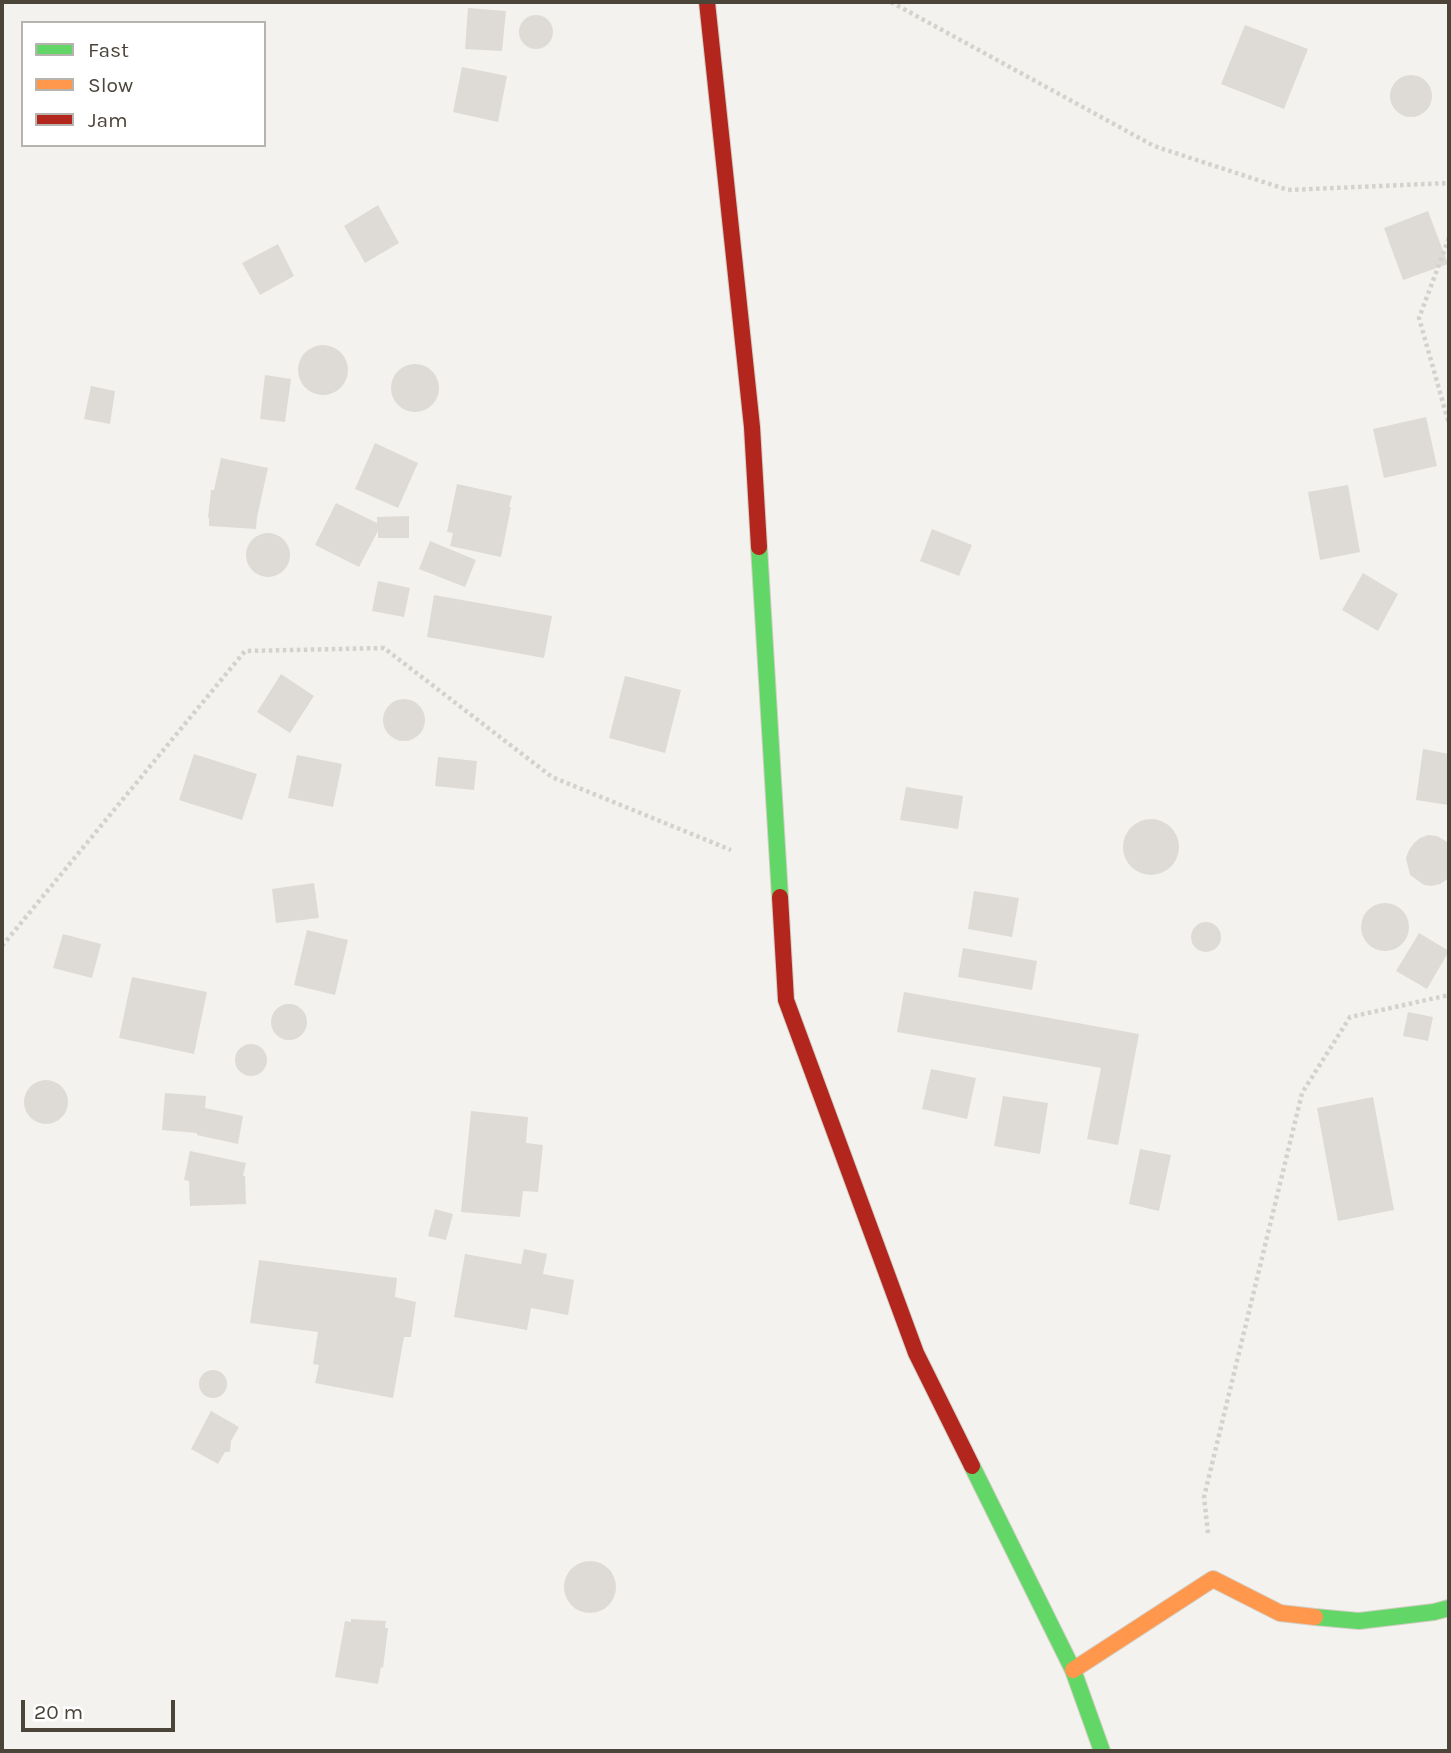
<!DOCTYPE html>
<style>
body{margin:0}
#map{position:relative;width:1451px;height:1753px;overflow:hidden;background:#f4f2ee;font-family:Karla,sans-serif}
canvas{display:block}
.frame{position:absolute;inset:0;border:4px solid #4b4439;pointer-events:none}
.legend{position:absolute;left:21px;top:21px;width:245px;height:126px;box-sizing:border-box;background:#fff;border:2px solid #b7b4b0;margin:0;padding:9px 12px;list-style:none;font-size:21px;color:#4b4439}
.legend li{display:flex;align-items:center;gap:14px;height:35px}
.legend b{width:35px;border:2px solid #b7b4b0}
.scale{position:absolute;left:21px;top:1700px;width:154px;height:32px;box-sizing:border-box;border:4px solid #4b4439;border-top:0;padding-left:9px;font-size:21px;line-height:24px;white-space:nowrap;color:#4b4439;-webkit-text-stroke:5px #fff;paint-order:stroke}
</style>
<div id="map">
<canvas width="1451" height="1753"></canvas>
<div class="frame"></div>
<ul class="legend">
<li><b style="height:9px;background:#63d668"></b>Fast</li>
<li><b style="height:9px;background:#ff974d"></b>Slow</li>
<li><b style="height:9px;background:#b3261e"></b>Jam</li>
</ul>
<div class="scale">20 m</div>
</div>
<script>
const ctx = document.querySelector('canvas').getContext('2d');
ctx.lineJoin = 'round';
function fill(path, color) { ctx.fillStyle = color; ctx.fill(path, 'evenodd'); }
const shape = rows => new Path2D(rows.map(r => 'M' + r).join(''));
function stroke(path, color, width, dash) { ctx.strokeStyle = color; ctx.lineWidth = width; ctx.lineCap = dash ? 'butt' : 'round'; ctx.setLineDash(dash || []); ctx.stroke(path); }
fill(shape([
 [468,8,506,11,502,51,465,49],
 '519 32a17 17 0 1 1 34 0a17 17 0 1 1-34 0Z',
 [1245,25,1308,49,1284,109,1221,84],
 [462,67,507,76,498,122,453,112],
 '1390 96a21 21 0 1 1 42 0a21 21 0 1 1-42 0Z',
 [378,205,399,243,365,263,344,226],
 [1428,211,1448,264,1403,280,1384,228],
 [278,244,294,276,260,295,242,263],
 '298 370a25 25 0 1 1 50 0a25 25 0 1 1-50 0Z',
 '391 388a24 24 0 1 1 48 0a24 24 0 1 1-48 0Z',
 [265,375,291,379,285,422,260,419],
 [91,386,115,391,110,424,84,419],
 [1426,417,1437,466,1384,478,1373,429],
 [375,443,418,463,398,508,355,489],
 [221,458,268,468,257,517,256,529,209,526,209,518,208,518,211,490,214,490],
 [457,484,512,496,509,507,511,507,501,557,450,546,453,533,447,532],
 [1348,485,1360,552,1320,560,1308,492],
 [336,503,377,523,377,517,409,516,409,538,378,538,378,531,359,567,315,545],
 [932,529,972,545,959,576,920,561],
 '246 555a22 22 0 1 1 44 0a22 22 0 1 1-44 0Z',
 [430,541,476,560,465,587,419,569],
 [1363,573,1398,594,1378,631,1342,610],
 [378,581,410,588,404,617,372,611],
 [434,595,552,616,544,658,427,637],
 [281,674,314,696,290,733,257,712],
 [625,676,681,690,665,753,609,738],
 '383 720a21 21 0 1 1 42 0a21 21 0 1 1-42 0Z',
 [1423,749,1449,754,1449,805,1416,800],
 [194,754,257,774,242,820,179,800],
 [297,755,342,764,333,807,288,798],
 [438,757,477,761,474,790,435,786],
 [906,787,963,796,958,829,900,820],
 '1123 847a28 28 0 1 1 56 0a28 28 0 1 1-56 0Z',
 [1428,835,1437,836,1449,843,1449,878,1440,884,1432,886,1424,885,1410,875,1406,858,1409,850,1414,843,1420,838],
 [314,883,319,918,276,923,272,889],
 [974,891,1019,898,1012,937,968,929],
 '1361 927a24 24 0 1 1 48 0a24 24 0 1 1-48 0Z',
 '1191 937a15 15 0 1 1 30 0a15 15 0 1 1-30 0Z',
 [307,930,348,940,335,995,294,985],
 [1419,933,1449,951,1427,989,1396,971],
 [63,934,101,944,92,978,53,968],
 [963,948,1037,961,1032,990,958,977],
 [132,977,207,992,194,1054,119,1038],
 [904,992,1139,1034,1118,1145,1087,1139,1101,1068,897,1032],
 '271 1022a18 18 0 1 1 36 0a18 18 0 1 1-36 0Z',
 [1408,1012,1433,1017,1428,1041,1403,1036],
 '235 1060a16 16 0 1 1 32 0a16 16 0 1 1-32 0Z',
 [931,1069,976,1078,967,1119,922,1109],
 '24 1102a22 22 0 1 1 44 0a22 22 0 1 1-44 0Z',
 [165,1093,206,1096,205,1108,243,1116,238,1144,197,1135,197,1133,162,1130],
 [1003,1096,1048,1103,1040,1154,994,1146],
 [1373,1097,1394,1210,1338,1221,1317,1108],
 [471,1111,528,1117,526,1143,543,1145,538,1192,523,1191,520,1217,461,1212],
 [1140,1149,1171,1155,1159,1211,1129,1204],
 [190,1151,246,1163,243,1176,245,1176,246,1204,190,1206,189,1181,184,1180],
 [435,1209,453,1214,446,1240,428,1236],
 [524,1249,547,1254,543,1274,574,1280,568,1315,531,1308,527,1330,454,1317,465,1254,521,1264],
 [259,1260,397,1278,395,1297,416,1302,411,1337,404,1337,393,1398,315,1383,319,1365,313,1364,318,1332,250,1323],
 '199 1384a14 14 0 1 1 28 0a14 14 0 1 1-28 0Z',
 [211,1411,239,1427,231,1441,230,1452,225,1452,218,1464,191,1449],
 '564 1587a26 26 0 1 1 52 0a26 26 0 1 1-52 0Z',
 [351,1619,386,1621,385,1628,388,1628,383,1668,381,1667,378,1684,335,1677,345,1621,351,1622]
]), '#dedbd6');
const fast = shape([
 [759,547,780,897],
 [972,1466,1073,1670,1102,1751],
 [1315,1617,1359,1621,1434,1612,1449,1608]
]);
const slow = shape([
 [1073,1670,1213,1579,1280,1613,1315,1617]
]);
const jam = shape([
 [707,2,752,427,759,547],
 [780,897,786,1000,916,1353,972,1466]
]);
stroke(fast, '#d3cfc5', 18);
stroke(slow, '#d3cfc5', 18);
stroke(jam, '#d3cfc5', 18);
stroke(shape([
 [891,2,1154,146,1288,190,1449,183],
 [1449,238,1419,318,1449,424],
 [2,946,245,651,384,648,552,777,731,850],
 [1208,1533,1204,1497,1302,1093,1350,1017,1449,995]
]), '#d3d2cc', 4.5, [3.5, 3.5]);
stroke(fast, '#63d668', 16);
stroke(slow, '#ff974d', 16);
stroke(jam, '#b3261e', 16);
</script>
